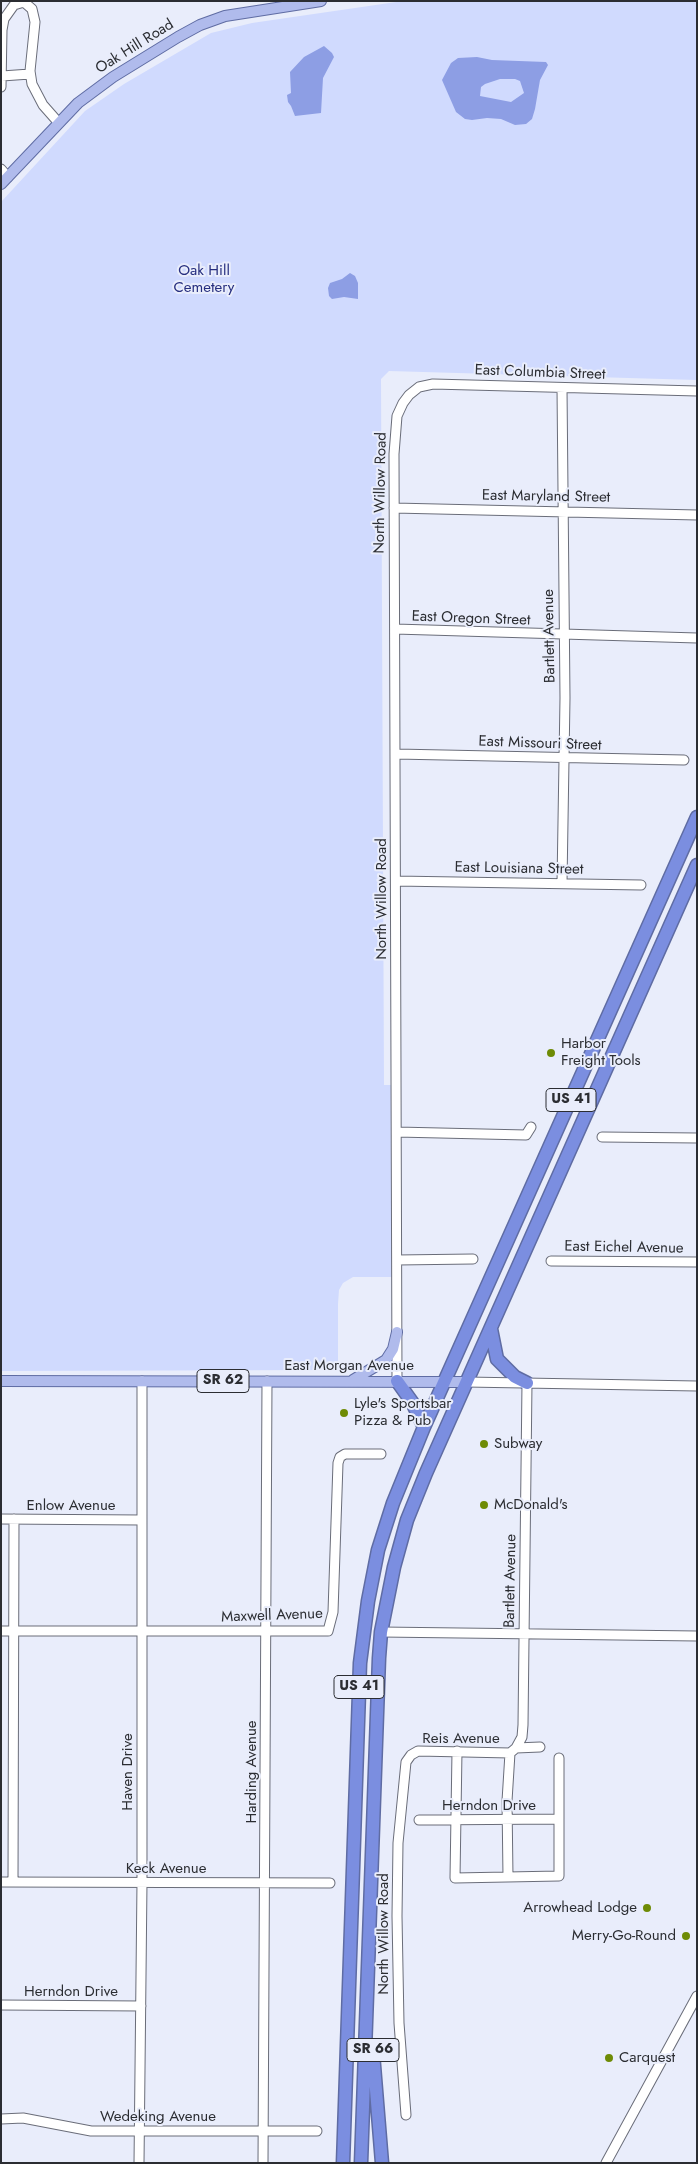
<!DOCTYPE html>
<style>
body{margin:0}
#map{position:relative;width:698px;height:2164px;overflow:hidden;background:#e9edfb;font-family:Jost,sans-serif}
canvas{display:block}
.frame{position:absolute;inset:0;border:2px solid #2b2d32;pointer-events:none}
</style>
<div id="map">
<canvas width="698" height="2164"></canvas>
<div class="frame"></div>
</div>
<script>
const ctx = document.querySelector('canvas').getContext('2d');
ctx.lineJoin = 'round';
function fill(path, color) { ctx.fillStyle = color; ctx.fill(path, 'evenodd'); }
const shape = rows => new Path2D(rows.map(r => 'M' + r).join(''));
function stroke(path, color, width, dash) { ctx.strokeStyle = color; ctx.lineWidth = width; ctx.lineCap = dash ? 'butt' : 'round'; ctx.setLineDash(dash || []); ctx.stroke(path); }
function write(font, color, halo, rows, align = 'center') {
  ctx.font = font + ' Jost,sans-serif'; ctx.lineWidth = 4; ctx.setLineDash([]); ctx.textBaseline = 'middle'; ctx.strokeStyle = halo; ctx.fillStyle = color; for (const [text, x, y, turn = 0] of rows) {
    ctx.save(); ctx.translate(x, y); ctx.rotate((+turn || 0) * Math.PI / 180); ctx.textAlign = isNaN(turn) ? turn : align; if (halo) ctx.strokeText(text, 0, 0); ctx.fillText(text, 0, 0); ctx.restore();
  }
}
fill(shape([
 [403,1,697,1,697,380,389,371,381,379,384,1085,392,1085,392,1277,353,1277,343,1283,339,1290,338,1304,338,1361,333,1368,319,1370,1,1371,1,202,85,111,124,84,211,33,252,23]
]), '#d0dafe');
fill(shape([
 [324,46,332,53,334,57,323,78,321,113,295,116,291,106,288,102,287,95,291,93,290,72,304,57],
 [477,57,492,60,546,62,548,65,540,80,535,109,532,119,526,124,515,125,501,119,487,118,472,120,465,119,456,112,442,80,451,63,458,58],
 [500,79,515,79,520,81,524,93,511,102,480,96,481,87,485,84],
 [350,273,355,276,358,283,358,299,344,297,332,299,329,296,328,288,330,283,342,279]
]), '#8d9ee4');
const minor = shape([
 [2,76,30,74],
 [1,87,2,30,4,19,14,5,24,2,32,9,35,22,30,71,32,84,43,105,58,122],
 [1,169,8,177],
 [562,388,565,698,562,883],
 [394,508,697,515],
 [395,629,697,638],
 [396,754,684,760],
 [396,881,641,885],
 [397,1132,526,1135,531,1127],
 [602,1137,697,1138],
 [397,1260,473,1259],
 [551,1261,697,1262],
 [397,1381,394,454,397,416,403,403,409,395,419,387,433,384,697,391],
 [466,1382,697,1386],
 [1,1519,141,1520],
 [1,1631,328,1631,333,1612,338,1463,340,1457,345,1454,381,1454],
 [381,1632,697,1636],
 [516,1748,522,1737,523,1725,527,1383],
 [457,1751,455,1878,559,1876,559,1758],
 [419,1820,559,1819],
 [508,1877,507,1801,510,1753],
 [1,1882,330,1883],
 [13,1882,14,1519],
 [1,2005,141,2006],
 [406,2115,399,2023,397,1916,398,1843,406,1762,411,1755,418,1751,510,1753,516,1748,540,1747],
 [1,2119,23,2118,91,2131,317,2131],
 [139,2163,142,1882,142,1381],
 [263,2163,267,1381],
 [606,2163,697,1996]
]);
const major = shape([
 [1,184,78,103,113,77,178,37,200,25,225,16,321,1],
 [353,1380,386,1360,393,1349,397,1332],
 [1,1381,466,1382]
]);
const highway = shape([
 [491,1329,497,1359,515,1377,527,1383],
 [397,1381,412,1402,424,1427],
 [373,2053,382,2163],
 [343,2163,360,1663,368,1601,378,1550,393,1503,424,1427,697,817],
 [361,2163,379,1658,381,1632,394,1567,407,1520,426,1473,697,865]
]);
stroke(minor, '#6a6d79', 11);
stroke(major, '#5f6ca3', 12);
stroke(highway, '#5f6ca3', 15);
stroke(minor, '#fff', 9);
stroke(major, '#b0bbec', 10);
stroke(highway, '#7b8ee0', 12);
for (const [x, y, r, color] of [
 [551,1053,5,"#6e8b05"],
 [344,1413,5,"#6e8b05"],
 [484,1444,5,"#6e8b05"],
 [484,1505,5,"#6e8b05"],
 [647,1908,5,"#6e8b05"],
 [686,1936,5,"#6e8b05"],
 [609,2058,5,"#6e8b05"]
]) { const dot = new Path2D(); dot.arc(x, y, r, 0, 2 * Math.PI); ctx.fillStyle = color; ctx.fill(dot); stroke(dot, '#e9edfb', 2); }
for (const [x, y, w] of [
 [571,1100,50],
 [223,1381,52],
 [359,1687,50],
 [373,2050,52]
]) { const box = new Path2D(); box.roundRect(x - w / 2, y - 11.5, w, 23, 4); ctx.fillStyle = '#e9edfb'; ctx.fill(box); stroke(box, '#2b2d32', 1); }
write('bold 14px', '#2b2d32', null, [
 ["US 41",571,1100],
 ["SR 62",223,1381],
 ["US 41",359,1687],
 ["SR 66",373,2050]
]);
write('15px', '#2b2d32', '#e9edfb', [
 ["Oak Hill Road",135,47,-32],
 ["East Columbia Street",540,373,2],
 ["North Willow Road",381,493,-89],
 ["East Maryland Street",546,497,1],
 ["East Oregon Street",471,619,2],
 ["Bartlett Avenue",550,636,-91],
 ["East Missouri Street",540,744,2],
 ["East Louisiana Street",519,869,1],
 ["North Willow Road",382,899,-90],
 ["East Eichel Avenue",624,1248,1],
 ["East Morgan Avenue",349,1366],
 ["Enlow Avenue",71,1506],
 ["Bartlett Avenue",511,1581,-89],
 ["Maxwell Avenue",272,1616,-2],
 ["Reis Avenue",461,1739],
 ["Haven Drive",128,1772,-90],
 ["Harding Avenue",252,1772,-90],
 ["Herndon Drive",489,1806],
 ["Keck Avenue",166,1869],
 ["North Willow Road",384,1934,-90],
 ["Herndon Drive",71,1992],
 ["Wedeking Avenue",158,2117]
]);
write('15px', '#262e7f', '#e9edfb', [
 ["Oak Hill",204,271],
 ["Cemetery",204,288]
]);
write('15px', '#2b2d32', '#e9edfb', [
 ["Harbor",561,1044],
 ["Freight Tools",561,1061],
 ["Lyle's Sportsbar",354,1404],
 ["Pizza & Pub",354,1421],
 ["Subway",494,1444],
 ["McDonald's",494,1505],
 ["Arrowhead Lodge",637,1908,"right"],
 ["Merry-Go-Round",676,1936,"right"],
 ["Carquest",619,2058]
], 'left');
</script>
